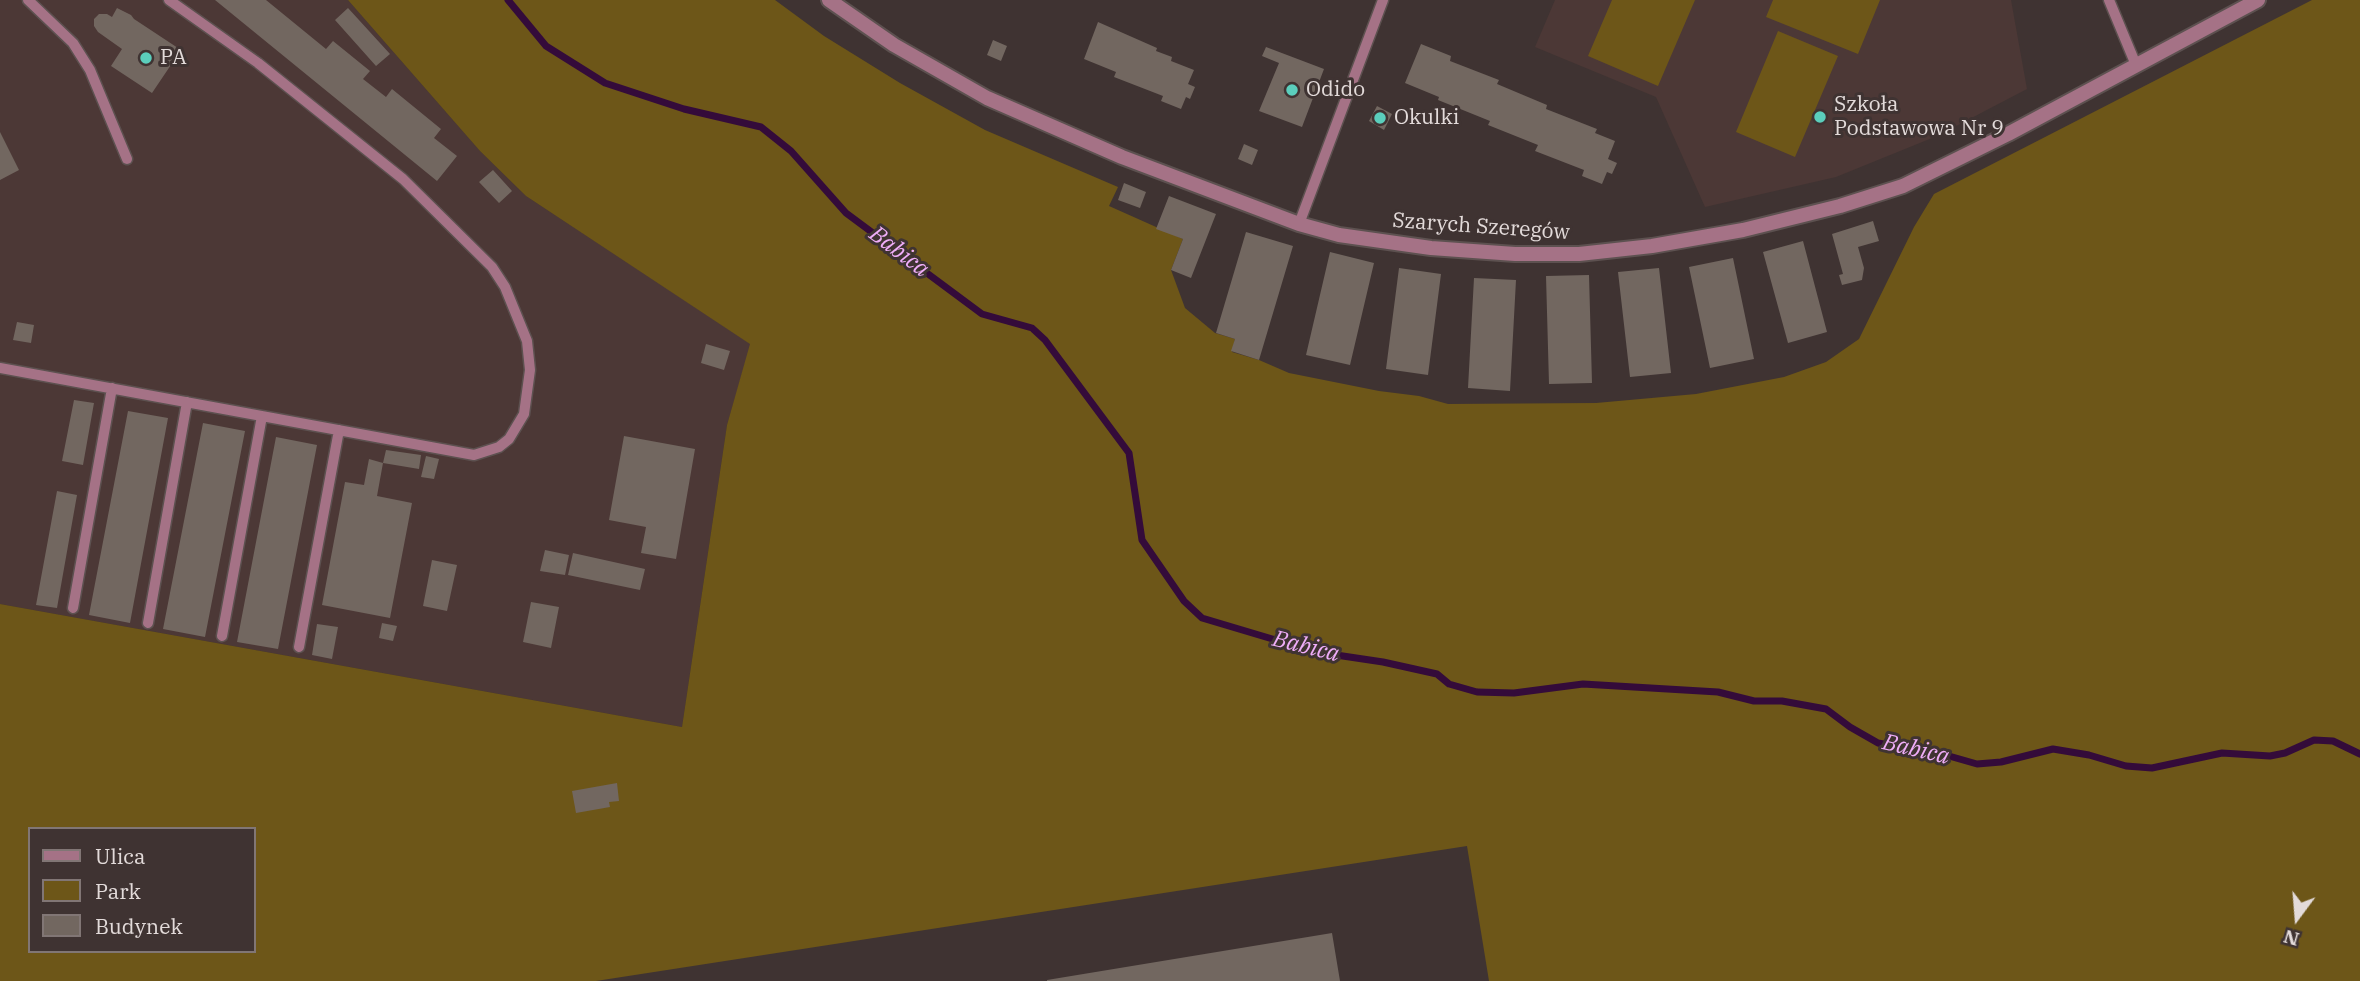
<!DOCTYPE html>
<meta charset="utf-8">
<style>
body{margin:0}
#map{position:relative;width:2360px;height:981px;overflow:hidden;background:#3f3332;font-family:"IBM Plex Serif",serif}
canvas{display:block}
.legend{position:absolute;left:28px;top:827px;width:228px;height:126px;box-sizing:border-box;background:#3f3332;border:2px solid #817675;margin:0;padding:9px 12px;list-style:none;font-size:21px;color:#e3dbda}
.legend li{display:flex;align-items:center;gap:14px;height:35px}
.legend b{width:35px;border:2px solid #817675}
.north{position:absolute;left:2262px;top:883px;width:70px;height:70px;-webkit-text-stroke:5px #3f3332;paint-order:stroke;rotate:196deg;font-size:19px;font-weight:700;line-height:28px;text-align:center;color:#e3dbda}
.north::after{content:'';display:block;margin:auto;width:24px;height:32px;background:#e3dbda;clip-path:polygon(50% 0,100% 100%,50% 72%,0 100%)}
</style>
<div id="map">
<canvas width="2360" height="981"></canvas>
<ul class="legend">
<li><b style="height:9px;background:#a57286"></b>Ulica</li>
<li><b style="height:19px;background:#6d5618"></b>Park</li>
<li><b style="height:19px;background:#726760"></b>Budynek</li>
</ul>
<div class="north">N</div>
</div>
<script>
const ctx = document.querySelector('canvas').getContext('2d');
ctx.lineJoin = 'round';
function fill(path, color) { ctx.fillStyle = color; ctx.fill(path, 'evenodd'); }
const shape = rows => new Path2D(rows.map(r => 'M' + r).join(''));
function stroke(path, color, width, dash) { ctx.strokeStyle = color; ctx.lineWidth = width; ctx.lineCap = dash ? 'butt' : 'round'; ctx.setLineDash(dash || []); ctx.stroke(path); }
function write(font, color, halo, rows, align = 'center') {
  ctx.font = font + ' "IBM Plex Serif",serif'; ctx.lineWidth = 6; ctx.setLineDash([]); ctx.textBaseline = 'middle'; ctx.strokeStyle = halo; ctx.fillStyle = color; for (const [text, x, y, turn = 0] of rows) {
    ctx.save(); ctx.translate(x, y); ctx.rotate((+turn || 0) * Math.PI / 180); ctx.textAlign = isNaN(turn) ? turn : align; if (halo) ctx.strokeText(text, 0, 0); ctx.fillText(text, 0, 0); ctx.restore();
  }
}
fill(shape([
 [0,0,348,0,480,151,526,196,751,344,727,425,682,727,0,604],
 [1555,0,2011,0,2027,89,1937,136,1836,177,1705,207,1656,97,1535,47]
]), '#4c3836');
fill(shape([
 [348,0,775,0,824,36,900,83,985,130,1118,187,1109,206,1183,239,1171,270,1185,308,1215,333,1235,339,1232,352,1259,360,1289,373,1379,391,1419,396,1448,404,1596,403,1696,394,1784,377,1826,362,1859,339,1914,227,1934,194,2312,0,2360,0,2360,981,1489,981,1467,846,596,981,0,981,0,604,682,727,727,425,750,344,526,196,480,151],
 [30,829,254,829,254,951,30,951],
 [1612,0,1695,0,1658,86,1588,56],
 [1773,0,1880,0,1858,54,1766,17],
 [1778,31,1838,56,1795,157,1736,132]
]), '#6d5618');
stroke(shape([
 [508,0,546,46,605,83,684,109,761,127,791,151,846,213,982,314,1032,328,1045,340,1129,453,1142,540,1184,601,1202,618,1316,652,1383,662,1437,674,1449,684,1477,692,1514,693,1583,684,1718,692,1754,701,1782,701,1826,709,1850,727,1878,743,1949,756,1977,764,2001,762,2053,749,2089,755,2126,766,2152,768,2222,753,2270,756,2285,753,2314,740,2333,741,2360,754]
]), '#340b3a', 7);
fill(shape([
 [215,0,266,0,326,49,333,41,370,71,363,79,386,97,392,89,441,129,434,138,457,156,437,181],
 [117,8,131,15,134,19,181,50,152,93,111,66,122,49,98,32,94,26,94,19,99,14,107,14,112,17],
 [348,8,390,54,376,66,335,20],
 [1098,22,1157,48,1156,51,1172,57,1171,61,1194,70,1188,84,1195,87,1190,99,1186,97,1181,109,1161,101,1163,96,1114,77,1116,72,1084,59],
 [993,40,1007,46,1001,61,987,55],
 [1421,44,1451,56,1450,61,1499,80,1497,84,1547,105,1546,109,1597,129,1595,133,1615,141,1608,159,1617,163,1612,174,1607,172,1602,184,1582,176,1584,170,1535,151,1538,145,1488,125,1490,121,1438,100,1439,97,1405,83],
 [1266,47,1324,69,1302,127,1259,111,1279,63,1262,56],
 [1377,106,1392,114,1384,130,1369,121],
 [0,132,19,170,0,180],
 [1244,144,1258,150,1252,165,1238,159],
 [493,170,512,191,499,203,479,182],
 [1124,183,1146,192,1140,208,1118,200],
 [1169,196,1216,214,1191,278,1171,270,1183,239,1156,229],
 [1873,221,1879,241,1858,247,1864,268,1862,280,1842,285,1839,275,1843,274,1832,234],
 [1246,232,1293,246,1259,360,1231,351,1235,339,1216,333],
 [1803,241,1827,332,1788,343,1763,252],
 [1330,252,1374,263,1350,365,1306,355],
 [1733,258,1754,359,1710,368,1689,267],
 [1399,268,1441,274,1428,375,1386,369],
 [1659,268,1671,373,1630,377,1618,272],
 [1589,275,1592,383,1549,384,1546,276],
 [1474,278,1516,280,1510,391,1468,388],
 [17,322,34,325,31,343,13,340],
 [706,344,730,351,724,370,701,363],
 [74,400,94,403,83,465,62,461],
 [128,411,168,418,130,623,89,615],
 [203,423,245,431,205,637,163,629],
 [624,436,695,449,676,559,641,553,646,527,609,520],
 [276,437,317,445,278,649,237,642],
 [386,450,421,455,419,469,383,463,377,496,412,503,390,618,322,605,345,482,364,485,369,459,383,463],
 [426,456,439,459,434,479,421,477],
 [57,491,77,495,57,608,36,605],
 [545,550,569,555,565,575,540,571],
 [573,553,645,569,640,590,568,575],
 [432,560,457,565,447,611,423,606],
 [531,602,559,607,551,648,523,642],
 [382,623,397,626,393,641,379,638],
 [317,624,338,627,332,659,312,655],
 [617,783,619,801,609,802,610,807,576,813,572,791],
 [1332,933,1340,981,1047,981,1047,980]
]), '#726760');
const lane = shape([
 [28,0,73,43,90,70,127,159],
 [2109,0,2136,65],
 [1299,224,1383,0],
 [0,368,474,455,499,447,509,439,524,414,530,370,527,341,505,287,492,267,403,179,258,63,169,0],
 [73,608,112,388],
 [148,623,187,402],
 [222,636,262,416],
 [299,647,339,430]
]);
const street = shape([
 [829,0,894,45,987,98,1122,157,1299,224,1339,235,1431,248,1515,254,1579,254,1652,246,1743,230,1840,206,1903,186,2008,134,2258,0]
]);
stroke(lane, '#5d5150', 13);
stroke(street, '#5d5150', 18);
stroke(lane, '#a57286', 10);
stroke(street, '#a57286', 14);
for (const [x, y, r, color] of [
 [146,58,7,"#5bcebc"],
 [1292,90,7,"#5bcebc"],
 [1820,117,7,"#5bcebc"],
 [1380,118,7,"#5bcebc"]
]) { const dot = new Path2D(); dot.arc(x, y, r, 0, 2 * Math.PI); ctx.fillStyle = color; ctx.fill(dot); stroke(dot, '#3f3332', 2.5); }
write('21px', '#e3dbda', '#3f3332', [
 ["PA",160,58],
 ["Odido",1306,90],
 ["Szkoła",1834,105],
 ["Podstawowa Nr 9",1834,129],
 ["Okulki",1394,118]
], 'left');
write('21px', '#e3dbda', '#3f3332', [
 ["Szarych Szeregów",1481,227,4]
]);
write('italic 23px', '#efadf8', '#3f3332', [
 ["Babica",899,252,37],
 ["Babica",1306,647,14],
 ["Babica",1916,750,13]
]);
</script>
